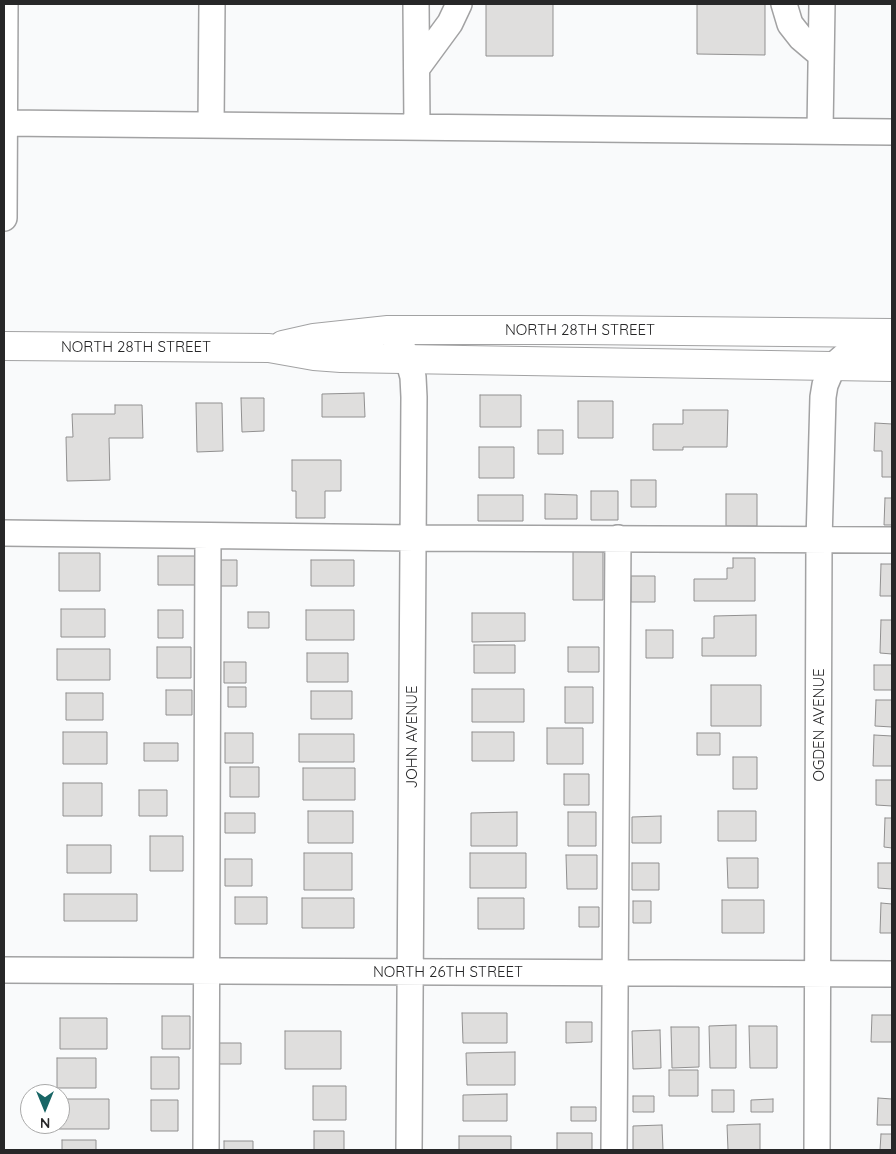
<!DOCTYPE html>
<style>
body{margin:0}
#map{position:relative;width:896px;height:1154px;overflow:hidden;background:#f9fafb;font-family:Quicksand,sans-serif}
canvas{display:block}
.frame{position:absolute;inset:0;border:5px solid #272728;pointer-events:none}
.north{position:absolute;left:20px;top:1084px;width:50px;height:50px;box-sizing:border-box;background:#fff;border:1px solid #a9a9a9;border-radius:50%;rotate:180deg;font-size:14px;font-weight:700;line-height:20px;text-align:center;color:#272728}
.north::after{content:'';display:block;margin:auto;width:18px;height:22px;background:#196666;clip-path:polygon(50% 0,100% 100%,50% 72%,0 100%)}
</style>
<div id="map">
<canvas width="896" height="1154"></canvas>
<div class="frame"></div>
<div class="north">N</div>
</div>
<script>
const ctx = document.querySelector('canvas').getContext('2d');
ctx.lineJoin = 'round';
function fill(path, color) { ctx.fillStyle = color; ctx.fill(path, 'evenodd'); }
const shape = rows => new Path2D(rows.map(r => 'M' + r).join(''));
function stroke(path, color, width, dash) { ctx.strokeStyle = color; ctx.lineWidth = width; ctx.lineCap = dash ? 'butt' : 'round'; ctx.setLineDash(dash || []); ctx.stroke(path); }
function write(font, color, halo, rows, align = 'center') {
  ctx.font = font + ' Quicksand,sans-serif'; ctx.lineWidth = 4; ctx.setLineDash([]); ctx.textBaseline = 'middle'; ctx.strokeStyle = halo; ctx.fillStyle = color; for (const [text, x, y, turn = 0] of rows) {
    ctx.save(); ctx.translate(x, y); ctx.rotate((+turn || 0) * Math.PI / 180); ctx.textAlign = isNaN(turn) ? turn : align; if (halo) ctx.strokeText(text, 0, 0); ctx.fillText(text, 0, 0); ctx.restore();
  }
}
const building = shape([
 [486,4,553,4,553,56,486,56,486,4],
 [697,4,765,4,765,55,697,54,697,4],
 [364,393,365,417,322,417,322,394,364,393],
 [480,395,521,395,521,427,480,427,480,395],
 [241,398,264,398,264,431,242,432,241,398],
 [578,401,613,401,613,438,578,438,578,401],
 [196,403,222,403,223,451,197,452,196,403],
 [115,405,142,405,143,438,109,438,110,480,67,481,66,437,73,437,72,414,115,414,115,405],
 [683,410,728,410,727,447,683,447,683,450,653,450,653,424,683,424,683,410],
 [875,423,892,424,892,477,882,477,882,451,874,451,875,423],
 [538,430,563,430,563,454,538,454,538,430],
 [479,447,514,447,514,478,479,478,479,447],
 [292,460,341,460,341,491,325,491,325,518,296,518,296,491,292,491,292,460],
 [631,480,656,480,656,507,631,507,631,480],
 [591,491,618,491,618,520,591,520,591,491],
 [545,494,577,495,577,519,545,519,545,494],
 [726,494,757,494,757,526,726,526,726,494],
 [478,495,523,495,523,521,478,521,478,495],
 [885,498,892,498,892,525,884,525,885,498],
 [573,551,603,551,603,600,573,600,573,551],
 [59,553,100,553,100,591,59,591,59,553],
 [158,556,196,556,196,585,158,585,158,556],
 [733,558,755,558,755,601,694,601,694,579,727,579,727,568,733,568,733,558],
 [218,560,237,560,237,586,218,586,218,560],
 [311,560,354,560,354,586,311,586,311,560],
 [881,564,892,564,892,596,880,596,881,564],
 [631,576,655,576,655,602,631,602,631,576],
 [61,609,105,609,105,637,61,637,61,609],
 [158,610,183,610,183,638,158,638,158,610],
 [306,610,354,610,354,640,306,640,306,610],
 [248,612,269,612,269,628,248,628,248,612],
 [472,613,525,613,525,641,472,642,472,613],
 [756,615,756,656,702,656,702,638,714,638,714,616,756,615],
 [881,620,892,620,892,654,880,653,881,620],
 [646,630,673,630,673,658,646,658,646,630],
 [474,645,515,645,515,673,474,673,474,645],
 [157,647,191,647,191,678,157,678,157,647],
 [568,647,599,647,599,672,568,672,568,647],
 [57,649,110,649,110,680,57,680,57,649],
 [307,653,348,653,348,682,307,682,307,653],
 [224,662,246,662,246,683,224,683,224,662],
 [874,665,892,665,892,690,874,690,874,665],
 [711,685,761,685,761,726,711,726,711,685],
 [228,687,246,687,246,707,228,707,228,687],
 [565,687,593,687,593,723,565,723,565,687],
 [472,689,524,689,524,722,472,722,472,689],
 [166,690,192,690,192,715,166,715,166,690],
 [311,691,352,691,352,719,311,719,311,691],
 [66,693,103,693,103,720,66,720,66,693],
 [876,700,892,700,892,727,875,726,876,700],
 [547,728,583,728,583,764,547,764,547,728],
 [63,732,107,732,107,764,63,764,63,732],
 [472,732,514,732,514,761,472,761,472,732],
 [225,733,253,733,253,763,225,763,225,733],
 [697,733,720,733,720,755,697,755,697,733],
 [299,734,354,734,354,762,299,762,299,734],
 [874,735,892,736,892,766,873,766,874,735],
 [144,743,178,743,178,761,144,761,144,743],
 [733,757,757,757,757,789,733,789,733,757],
 [230,767,259,767,259,797,230,797,230,767],
 [303,768,355,768,355,800,303,800,303,768],
 [564,774,589,774,589,805,564,805,564,774],
 [876,780,892,780,892,806,876,805,876,780],
 [63,783,102,783,102,816,63,816,63,783],
 [139,790,167,790,167,816,139,816,139,790],
 [308,811,353,811,353,843,308,843,308,811],
 [718,811,756,811,756,841,718,841,718,811],
 [517,812,517,846,471,846,471,813,517,812],
 [568,812,596,812,596,846,568,846,568,812],
 [225,813,255,813,255,833,225,833,225,813],
 [661,816,661,843,632,843,632,817,661,816],
 [885,818,892,818,892,848,884,847,885,818],
 [150,836,183,836,183,871,150,871,150,836],
 [67,845,111,845,111,873,67,873,67,845],
 [304,853,352,853,352,890,304,890,304,853],
 [470,853,526,853,526,888,470,888,470,853],
 [566,855,597,855,597,889,567,889,566,855],
 [727,858,758,858,758,888,728,888,727,858],
 [225,859,252,859,252,886,225,886,225,859],
 [632,863,659,863,659,890,632,890,632,863],
 [878,863,892,863,892,889,878,888,878,863],
 [64,894,137,894,137,921,64,921,64,894],
 [235,897,267,897,267,924,235,924,235,897],
 [302,898,354,898,354,928,302,928,302,898],
 [478,898,524,898,524,929,478,929,478,898],
 [722,900,764,900,764,933,722,933,722,900],
 [633,901,651,901,651,923,633,923,633,901],
 [881,903,892,904,892,933,880,933,881,903],
 [579,907,599,907,599,927,579,927,579,907],
 [462,1013,507,1013,507,1043,463,1043,462,1013],
 [872,1015,892,1015,892,1042,871,1042,872,1015],
 [162,1016,190,1016,190,1049,162,1049,162,1016],
 [60,1018,107,1018,107,1049,60,1049,60,1018],
 [566,1022,592,1022,592,1042,566,1043,566,1022],
 [736,1025,736,1068,710,1068,709,1026,736,1025],
 [749,1026,777,1026,777,1068,750,1068,749,1026],
 [671,1027,699,1027,699,1067,672,1068,671,1027],
 [660,1030,661,1068,633,1069,632,1031,660,1030],
 [285,1031,341,1031,341,1069,285,1069,285,1031],
 [218,1043,241,1043,241,1064,218,1064,218,1043],
 [515,1052,515,1085,467,1085,466,1053,515,1052],
 [151,1057,179,1057,179,1089,151,1089,151,1057],
 [57,1058,96,1058,96,1088,57,1088,57,1058],
 [669,1070,698,1070,698,1096,669,1096,669,1070],
 [313,1086,346,1086,346,1120,313,1120,313,1086],
 [712,1090,734,1090,734,1112,712,1112,712,1090],
 [507,1094,507,1121,463,1121,463,1095,507,1094],
 [633,1096,654,1096,654,1112,633,1112,633,1096],
 [878,1098,892,1099,892,1125,877,1125,878,1098],
 [60,1099,109,1099,109,1129,55,1129,55,1124,60,1124,60,1099],
 [773,1099,773,1112,751,1112,751,1100,773,1099],
 [151,1100,178,1100,178,1131,151,1131,151,1100],
 [571,1107,596,1107,596,1121,571,1121,571,1107],
 [760,1124,760,1150,728,1150,727,1125,760,1124],
 [662,1125,663,1150,633,1150,633,1126,662,1125],
 [314,1131,344,1131,344,1150,314,1150,314,1131],
 [557,1133,592,1133,592,1150,557,1150,557,1133],
 [881,1134,892,1134,892,1150,880,1150,881,1134],
 [459,1136,511,1136,511,1150,459,1150,459,1136],
 [62,1140,96,1140,96,1150,62,1150,62,1140],
 [224,1141,253,1141,253,1150,224,1150,224,1141]
]);
fill(building, '#dfdedd');
stroke(building, '#919090', 1);
const minor = shape([
 [416,4,417,127],
 [784,4,790,24,801,38,821,55],
 [417,68,450,23,459,4],
 [4,123,892,132],
 [211,125,212,4],
 [820,131,822,4],
 [4,218,5,4],
 [388,330,401,345,408,359,413,377,414,397,409,1150],
 [4,533,414,538,892,540],
 [4,970,892,974],
 [206,1150,208,536],
 [614,1150,618,538],
 [817,1150,819,541,823,397,825,385,833,366,849,352,865,347,892,348]
]);
const major = shape([
 [283,345,314,338,388,330,577,330,892,333],
 [4,346,269,348,314,356,341,358,892,367]
]);
stroke(minor, '#a2a2a3', 28);
stroke(major, '#a2a2a3', 30);
stroke(minor, '#fff', 25);
stroke(major, '#fff', 28);
write('15px', '#272728', '#fff', [
 ["NORTH 28TH STREET",580,330],
 ["NORTH 28TH STREET",136,347],
 ["OGDEN AVENUE",819,725,-90],
 ["JOHN AVENUE",412,737,-90],
 ["NORTH 26TH STREET",448,972]
]);
</script>
